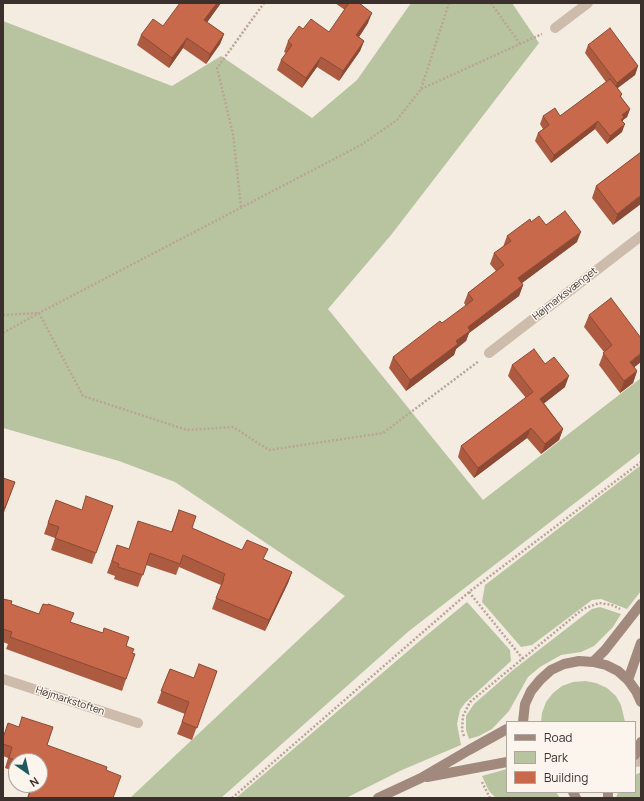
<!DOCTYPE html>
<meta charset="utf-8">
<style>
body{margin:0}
#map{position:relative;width:644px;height:801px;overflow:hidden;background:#f4ebe1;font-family:Manrope,sans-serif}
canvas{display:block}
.frame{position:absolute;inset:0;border:4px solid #3b302b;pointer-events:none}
.legend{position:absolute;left:506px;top:721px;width:130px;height:72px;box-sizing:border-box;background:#fbf5ee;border:1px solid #aea6a0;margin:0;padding:5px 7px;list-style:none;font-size:12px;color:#3b302b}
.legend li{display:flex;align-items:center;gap:8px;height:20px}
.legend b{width:20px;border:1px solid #aea6a0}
.north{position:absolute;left:8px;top:753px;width:40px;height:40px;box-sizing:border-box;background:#fbf5ee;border:1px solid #aea6a0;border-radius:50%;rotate:146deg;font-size:11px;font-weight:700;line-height:16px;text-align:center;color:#3b302b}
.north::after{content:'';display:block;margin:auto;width:14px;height:18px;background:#1f5a5e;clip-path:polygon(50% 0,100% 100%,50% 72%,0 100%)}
</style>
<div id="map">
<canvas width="644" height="801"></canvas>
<div class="frame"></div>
<ul class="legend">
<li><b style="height:5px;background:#a18a7d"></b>Road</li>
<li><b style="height:11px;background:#b8c4a0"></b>Park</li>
<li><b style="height:11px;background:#c8694b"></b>Building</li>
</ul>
<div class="north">N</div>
</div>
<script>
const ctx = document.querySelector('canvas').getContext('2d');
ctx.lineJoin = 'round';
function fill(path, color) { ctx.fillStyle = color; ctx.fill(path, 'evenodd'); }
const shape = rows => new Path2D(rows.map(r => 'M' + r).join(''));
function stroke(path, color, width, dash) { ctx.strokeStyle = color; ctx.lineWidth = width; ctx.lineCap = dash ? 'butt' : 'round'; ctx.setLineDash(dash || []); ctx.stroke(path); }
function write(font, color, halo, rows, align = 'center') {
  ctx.font = font + ' Manrope,sans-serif'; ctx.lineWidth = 3; ctx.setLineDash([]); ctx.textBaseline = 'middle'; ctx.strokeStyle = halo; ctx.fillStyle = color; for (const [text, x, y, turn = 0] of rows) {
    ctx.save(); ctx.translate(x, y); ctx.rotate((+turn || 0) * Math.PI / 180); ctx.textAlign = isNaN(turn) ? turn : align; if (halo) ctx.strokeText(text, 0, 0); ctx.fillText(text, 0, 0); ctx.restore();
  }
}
fill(shape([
 [411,3,512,3,539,43,391,235,328,309,483,500,641,378,641,452,409,631,221,798,130,798,345,596,175,482,119,461,3,428,3,21,172,86,221,56,312,118,357,80],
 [641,465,641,591,627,609,601,599,592,600,532,645,521,647,482,602,485,585],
 [467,602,510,650,511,661,465,703,460,710,457,724,461,745,402,770,346,798,236,798,422,639],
 [600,607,621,614,613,627,594,646,581,652,561,655,540,667,528,677,509,711,492,729,479,736,469,739,466,730,466,716,474,704,513,670,584,615,592,609],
 [585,681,596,683,607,688,616,696,621,705,625,722,541,722,542,713,546,702,553,693,562,686,573,682],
 [507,769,507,792,556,792,560,798,496,798,489,791,482,776],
 [641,772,641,798,616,798,618,792,635,792,635,775]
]), '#b8c4a0');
stroke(shape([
 [491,3,520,44],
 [421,89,542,34],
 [241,207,233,134,217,68,264,3],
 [3,315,39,313,83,396,187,430,233,427,269,450,383,433,479,361],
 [3,333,39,313,361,145,397,120,421,89,449,3],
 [469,592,523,659],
 [464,736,462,730,463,716,470,702,583,609,599,603,612,605,620,609],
 [482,782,490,798],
 [232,798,469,592,641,462]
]), '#b9a596', 2.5, [2, 2]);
stroke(shape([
 [555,28,588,3],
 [489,353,641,236],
 [3,679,138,723],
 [635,762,641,761]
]), '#cdbbac', 10);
stroke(shape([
 [593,662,605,650,641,604],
 [628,680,641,643],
 [523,722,525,704,531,691,540,680,551,670,564,664,579,661,593,662,606,665,618,671,628,680,636,691,641,702],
 [635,755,641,742],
 [427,777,507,762],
 [573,792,576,798],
 [378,798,421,778,469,750,507,729],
 [608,798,608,792]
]), '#a18a7d', 10);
fill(shape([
 [221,3,207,22,224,34,220,44,206,64,183,48,169,68,137,45,141,35],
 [335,3,362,3,361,5,368,23,359,37,364,41,360,51,339,81,317,67,302,88,277,70,281,60,286,53,284,52,288,41,303,29,329,32,345,10],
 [588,45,638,66,635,75,617,88,622,94,621,97,630,109,627,117,623,120,623,122,622,132,607,144,595,129,551,163,535,141,538,133,543,129,540,124,543,116,560,116,606,82,585,53],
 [641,152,613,225,592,198,596,186],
 [531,222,546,225,577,242,522,283,523,285,519,296,469,333,466,341,456,349,454,355,406,391,389,368,393,357,442,323,466,306,464,303,468,293,496,271,490,264,494,253,503,247,507,236],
 [589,315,637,371,633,383,620,393,599,365,604,352,584,327],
 [545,364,565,387,544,403,563,429,559,440,541,454,527,438,474,478,458,457,461,446,526,398,508,376,512,365],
 [3,478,15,482,3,515],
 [56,500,81,510,113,506,92,564,51,550,55,538,44,534],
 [179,510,192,528,242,550,264,559,292,572,288,583,265,631,212,609,219,590,221,585,179,567,176,575,146,565,138,587,114,579,115,576,107,573,117,545,128,549,171,532],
 [3,599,11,604,39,614,70,622,126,646,132,653,126,679,122,691,6,649,8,644,3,642],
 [170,669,194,678,217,671,192,740,177,734,185,714,157,703],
 [3,738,47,745,106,770,113,798,27,798,29,792,26,791,28,785,40,785,40,761,16,761,16,772,5,768,8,758,3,756]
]), '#ac5a40');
fill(shape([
 [217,3,221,3,201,31,204,20],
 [372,13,368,23,353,46,356,35],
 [224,34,220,44,206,64,210,54],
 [187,38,183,48,169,68,172,58],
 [364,41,360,51,339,81,343,71],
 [321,57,317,67,302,88,306,78],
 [638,66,635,75,614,91,617,83],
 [630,109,627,117,623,120,621,125,618,128,622,115],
 [598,121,595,129,551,163,554,155],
 [625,124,622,132,607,144,610,136],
 [641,195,641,204,613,225,617,214],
 [581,232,577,242,514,289,518,278],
 [523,285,519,296,469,333,466,341,456,349,454,355,406,391,410,380,456,341,468,327],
 [641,353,641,362,626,374,630,362],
 [637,371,633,383,620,393,624,381],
 [569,376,565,387,537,409,540,399],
 [531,428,527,438,474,478,478,468],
 [563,429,559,440,541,454,545,444],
 [292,572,288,583,265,631,269,620]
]), '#8c4a34');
const building = shape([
 [180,3,217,3,204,20,224,34,210,54,187,38,172,58,141,35,153,19,163,26,180,3],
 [349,3,359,3,372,13,356,35,364,41,343,71,321,57,306,78,281,60,292,45,288,41,299,26,303,29,311,19,329,32,349,3],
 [610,28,638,66,617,83,588,45,610,28],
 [610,79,622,94,620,96,630,109,622,115,624,117,621,120,625,124,610,136,598,121,554,155,538,133,549,125,543,116,555,108,560,116,610,79],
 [641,152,641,195,617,214,596,186,641,152],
 [565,211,581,232,518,278,523,285,468,327,470,331,456,341,458,344,410,380,393,357,440,321,442,323,473,300,468,293,504,265,494,253,511,241,507,236,530,219,531,222,539,216,546,225,565,211],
 [611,298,641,338,641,353,630,362,637,371,624,381,603,353,612,345,589,315,611,298],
 [534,349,545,364,554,357,569,376,540,399,563,429,545,444,531,428,478,468,461,446,533,392,512,365,534,349],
 [3,478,15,482,5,508,3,507,3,478],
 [86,496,113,506,96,553,55,538,59,527,48,523,56,500,82,510,86,496],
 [179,510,196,516,192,528,242,550,247,540,268,549,263,559,292,572,269,620,216,598,224,579,223,578,225,574,183,555,180,564,150,553,143,575,118,567,119,564,112,561,117,545,129,549,138,521,172,532,179,510],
 [3,599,12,601,11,604,39,614,43,604,48,605,48,604,74,613,70,622,103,633,104,628,129,637,126,646,134,649,132,653,135,654,126,679,10,637,12,632,3,629,3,599],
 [199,664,217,671,197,728,182,722,189,702,161,691,170,669,194,678,199,664],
 [22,717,53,727,47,745,107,767,106,770,121,776,113,798,28,798,32,785,40,785,40,761,19,761,9,758,12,747,3,744,3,738,8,723,19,727,22,717]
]);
fill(building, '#c8694b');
stroke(building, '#8c4a34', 1);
write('10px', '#3b302b', '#fbf5ee', [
 ["Højmarksvænget",565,294,-38],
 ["Højmarkstoften",70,701,18]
]);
</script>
